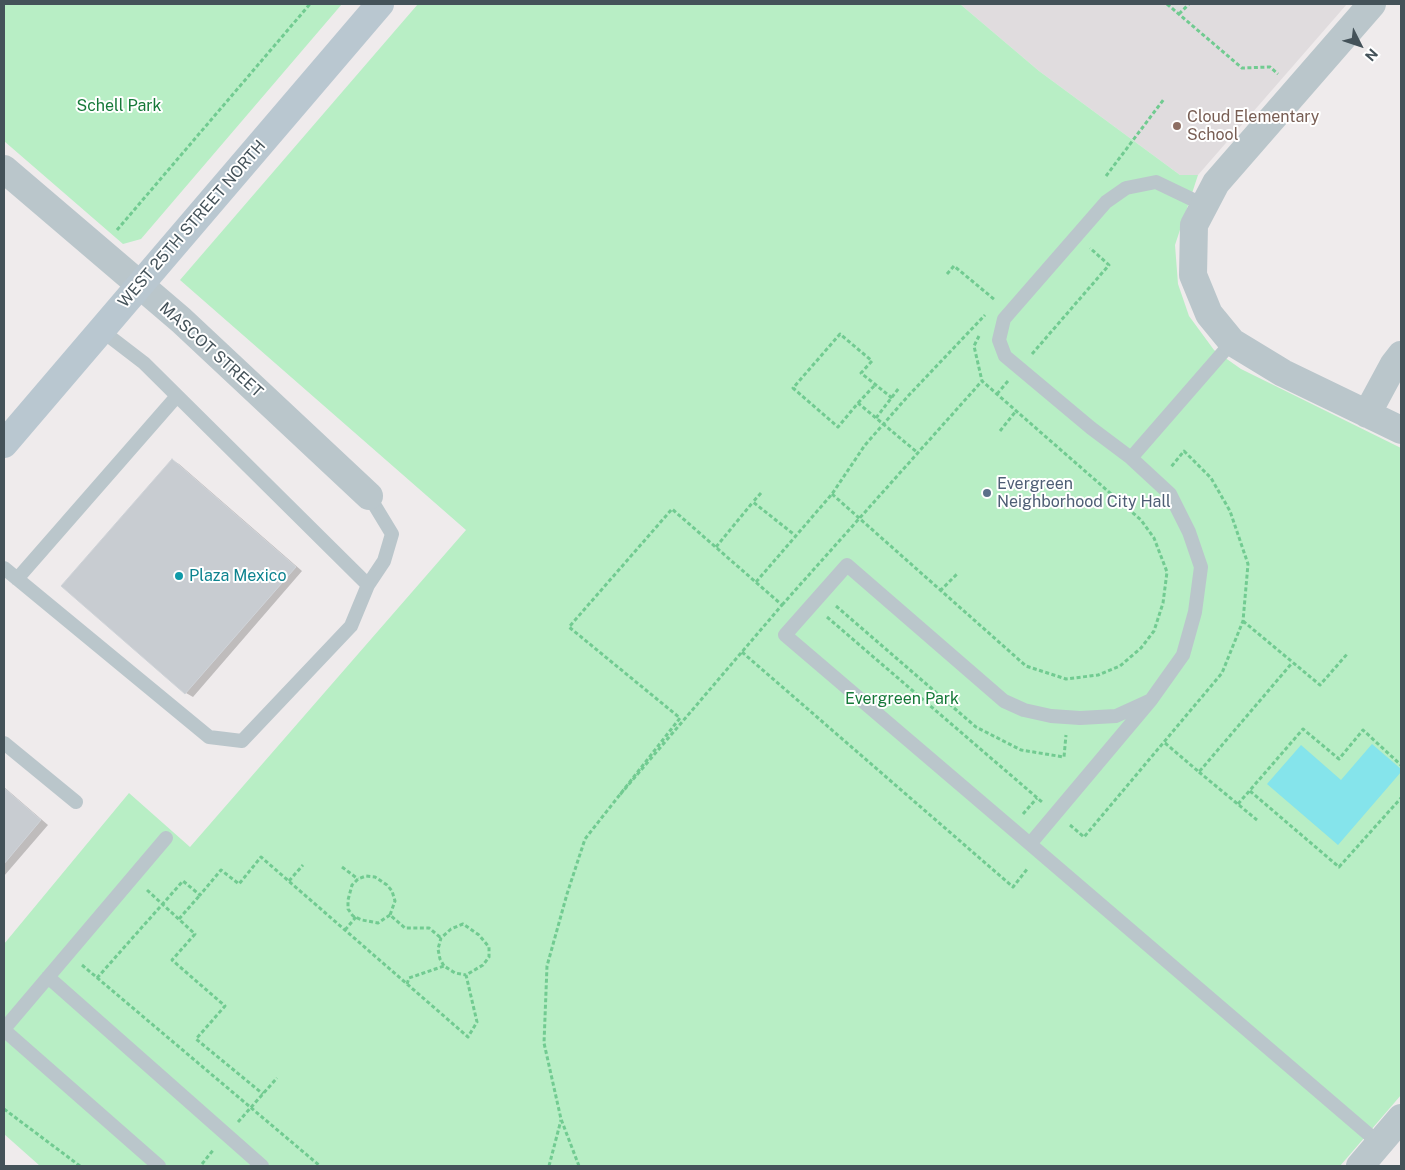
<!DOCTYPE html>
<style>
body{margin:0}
#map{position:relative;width:1405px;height:1170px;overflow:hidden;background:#efebec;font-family:"Public Sans",sans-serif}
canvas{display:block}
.frame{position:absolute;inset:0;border:5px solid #445259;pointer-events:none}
.north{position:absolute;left:1335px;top:20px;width:50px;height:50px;-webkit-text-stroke:4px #fff;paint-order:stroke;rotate:131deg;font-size:14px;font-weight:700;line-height:20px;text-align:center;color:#445259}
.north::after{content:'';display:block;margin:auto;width:18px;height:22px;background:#445259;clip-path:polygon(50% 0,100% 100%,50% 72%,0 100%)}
</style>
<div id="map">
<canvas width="1405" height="1170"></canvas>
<div class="frame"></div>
<div class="north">N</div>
</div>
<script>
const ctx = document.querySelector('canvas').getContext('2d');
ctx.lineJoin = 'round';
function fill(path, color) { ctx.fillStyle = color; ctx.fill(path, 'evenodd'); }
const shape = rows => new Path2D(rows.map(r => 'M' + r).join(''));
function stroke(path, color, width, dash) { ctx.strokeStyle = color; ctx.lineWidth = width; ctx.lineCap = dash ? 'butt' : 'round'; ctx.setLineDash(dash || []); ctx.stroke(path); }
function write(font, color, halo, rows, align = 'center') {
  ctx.font = font + ' "Public Sans",sans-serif'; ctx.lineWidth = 4; ctx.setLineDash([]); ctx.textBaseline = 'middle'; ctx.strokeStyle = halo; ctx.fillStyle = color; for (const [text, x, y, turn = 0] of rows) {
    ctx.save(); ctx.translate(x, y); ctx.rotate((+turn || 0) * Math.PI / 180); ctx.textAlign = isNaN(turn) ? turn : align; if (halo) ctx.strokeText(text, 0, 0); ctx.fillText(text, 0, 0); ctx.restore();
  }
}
fill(shape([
 [960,4,1347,4,1198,175,1180,175,1039,71]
]), '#e0dcde');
fill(shape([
 [4,4,342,4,141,239,123,244,4,141],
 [418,4,960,4,1039,71,1180,175,1198,175,1175,245,1178,284,1189,316,1214,350,1241,369,1401,448,1401,1095,1340,1166,40,1166,4,1134,4,944,129,793,190,847,466,530,180,280]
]), '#b8eec5');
fill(shape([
 [1372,744,1401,769,1401,772,1338,845,1267,784,1301,745,1341,780]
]), '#85e4eb');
fill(shape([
 [172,460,179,464,302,571,193,697,186,693],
 [4,787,48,825,4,876]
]), '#0003');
const building = shape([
 [172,459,296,567,185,694,61,586,172,459],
 [4,788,41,820,4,864,4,788]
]);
fill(building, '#c8ccd1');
stroke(building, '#cfd3d8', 1);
stroke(shape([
 [1167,4,1242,68,1270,67,1278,74],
 [1179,14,1189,4],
 [1106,176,1164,99],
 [117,230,310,4],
 [947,274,954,266,995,300],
 [1032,354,1109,265,1090,248],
 [997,394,1008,381],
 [892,398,861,373,872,361,840,334,793,388,838,427,858,403,918,453],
 [858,403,875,385],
 [876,418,899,388],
 [1000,431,1016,411],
 [761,493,753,502,796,536],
 [832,494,1026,666,1066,679,1098,675,1120,666,1141,648,1154,631,1163,603,1167,572,1154,538,1141,520,982,381,974,346,979,336],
 [716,547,753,502],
 [756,582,832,494,865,445,909,395,985,315],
 [940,591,957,574],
 [782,605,982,381],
 [836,606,976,727,1021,750,1064,757,1066,735],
 [827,617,1042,802],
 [1243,621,1320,685,1348,653],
 [742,652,1013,887,1028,868],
 [1165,743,1199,772,1292,663],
 [1199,772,1257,820],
 [1250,791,1339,867,1401,798],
 [1238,804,1303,729,1339,759,1363,730,1401,765],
 [1023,814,1037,798],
 [1070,825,1084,837,1222,673,1243,621,1248,564,1230,511,1211,478,1184,451,1171,467],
 [342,867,358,879],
 [289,881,303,865],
 [147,890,195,934,172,960,225,1006,196,1039,263,1094],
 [390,915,378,923,362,920,353,916,348,909,348,900,352,885,358,879,366,876,375,877,387,885,392,891,395,901,390,915,405,928,429,928,441,938],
 [179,919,200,895],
 [345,930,356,917],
 [82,965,320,1166],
 [97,978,183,881,200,895,221,870,239,884,261,857,468,1037,477,1022,466,975,483,965,489,957,489,947,479,935,463,924,451,929,441,938,438,949,440,959,444,966,455,973,466,975],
 [407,984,409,978,444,966],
 [4,1109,80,1166],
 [238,1122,277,1078],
 [202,1164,214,1149],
 [549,1166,561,1120],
 [579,1166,561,1119,544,1043,547,966,567,894,585,839,680,718,569,627,672,509,782,605,618,797]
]), '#71cb91', 3, [4, 2.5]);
stroke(shape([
 [1131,458,1232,342],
 [4,568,209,737,242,741,351,626,368,585,144,363,101,330],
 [17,579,177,396],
 [368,585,384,561,392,534,369,496],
 [1151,700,1030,844,785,635,847,565,1004,701,1024,710,1051,716,1080,718,1116,716,1151,700,1183,655,1195,612,1201,567,1189,532,1170,494,1131,458,1091,428,1005,356,999,340,1004,319,1106,202,1126,188,1156,182,1204,205],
 [4,743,76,802],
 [1030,844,1380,1144],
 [48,977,262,1166],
 [4,1029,166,838],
 [4,1030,159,1166]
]), '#bac6cb', 14);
stroke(shape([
 [1372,4,1216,183,1194,225,1193,275,1209,314,1232,342,1283,373,1401,430],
 [4,169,181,320,369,496],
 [1367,414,1394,364,1401,355],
 [1360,1166,1401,1118]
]), '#bac6cb', 28);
stroke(shape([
 [4,444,380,4]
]), '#b9c7d0', 28);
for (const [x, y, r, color] of [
 [1177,126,5,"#8d6e63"],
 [987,493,5,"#5c6f8a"],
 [179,576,5,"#0f9aa8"]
]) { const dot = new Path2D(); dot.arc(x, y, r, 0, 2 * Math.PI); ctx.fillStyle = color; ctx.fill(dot); stroke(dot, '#fff', 2); }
write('16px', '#167939', '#fff', [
 ["Schell Park",119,106],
 ["Evergreen Park",902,699]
]);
write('16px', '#785e54', '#fff', [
 ["Cloud Elementary",1187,117],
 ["School",1187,135]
], 'left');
write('16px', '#445259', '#fff', [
 ["WEST 25TH STREET NORTH",192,224,-49],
 ["MASCOT STREET",211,350,42]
]);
write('16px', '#4e5e75', '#fff', [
 ["Evergreen",997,484],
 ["Neighborhood City Hall",997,502]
], 'left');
write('16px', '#0d838f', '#fff', [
 ["Plaza Mexico",189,576]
], 'left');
</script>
